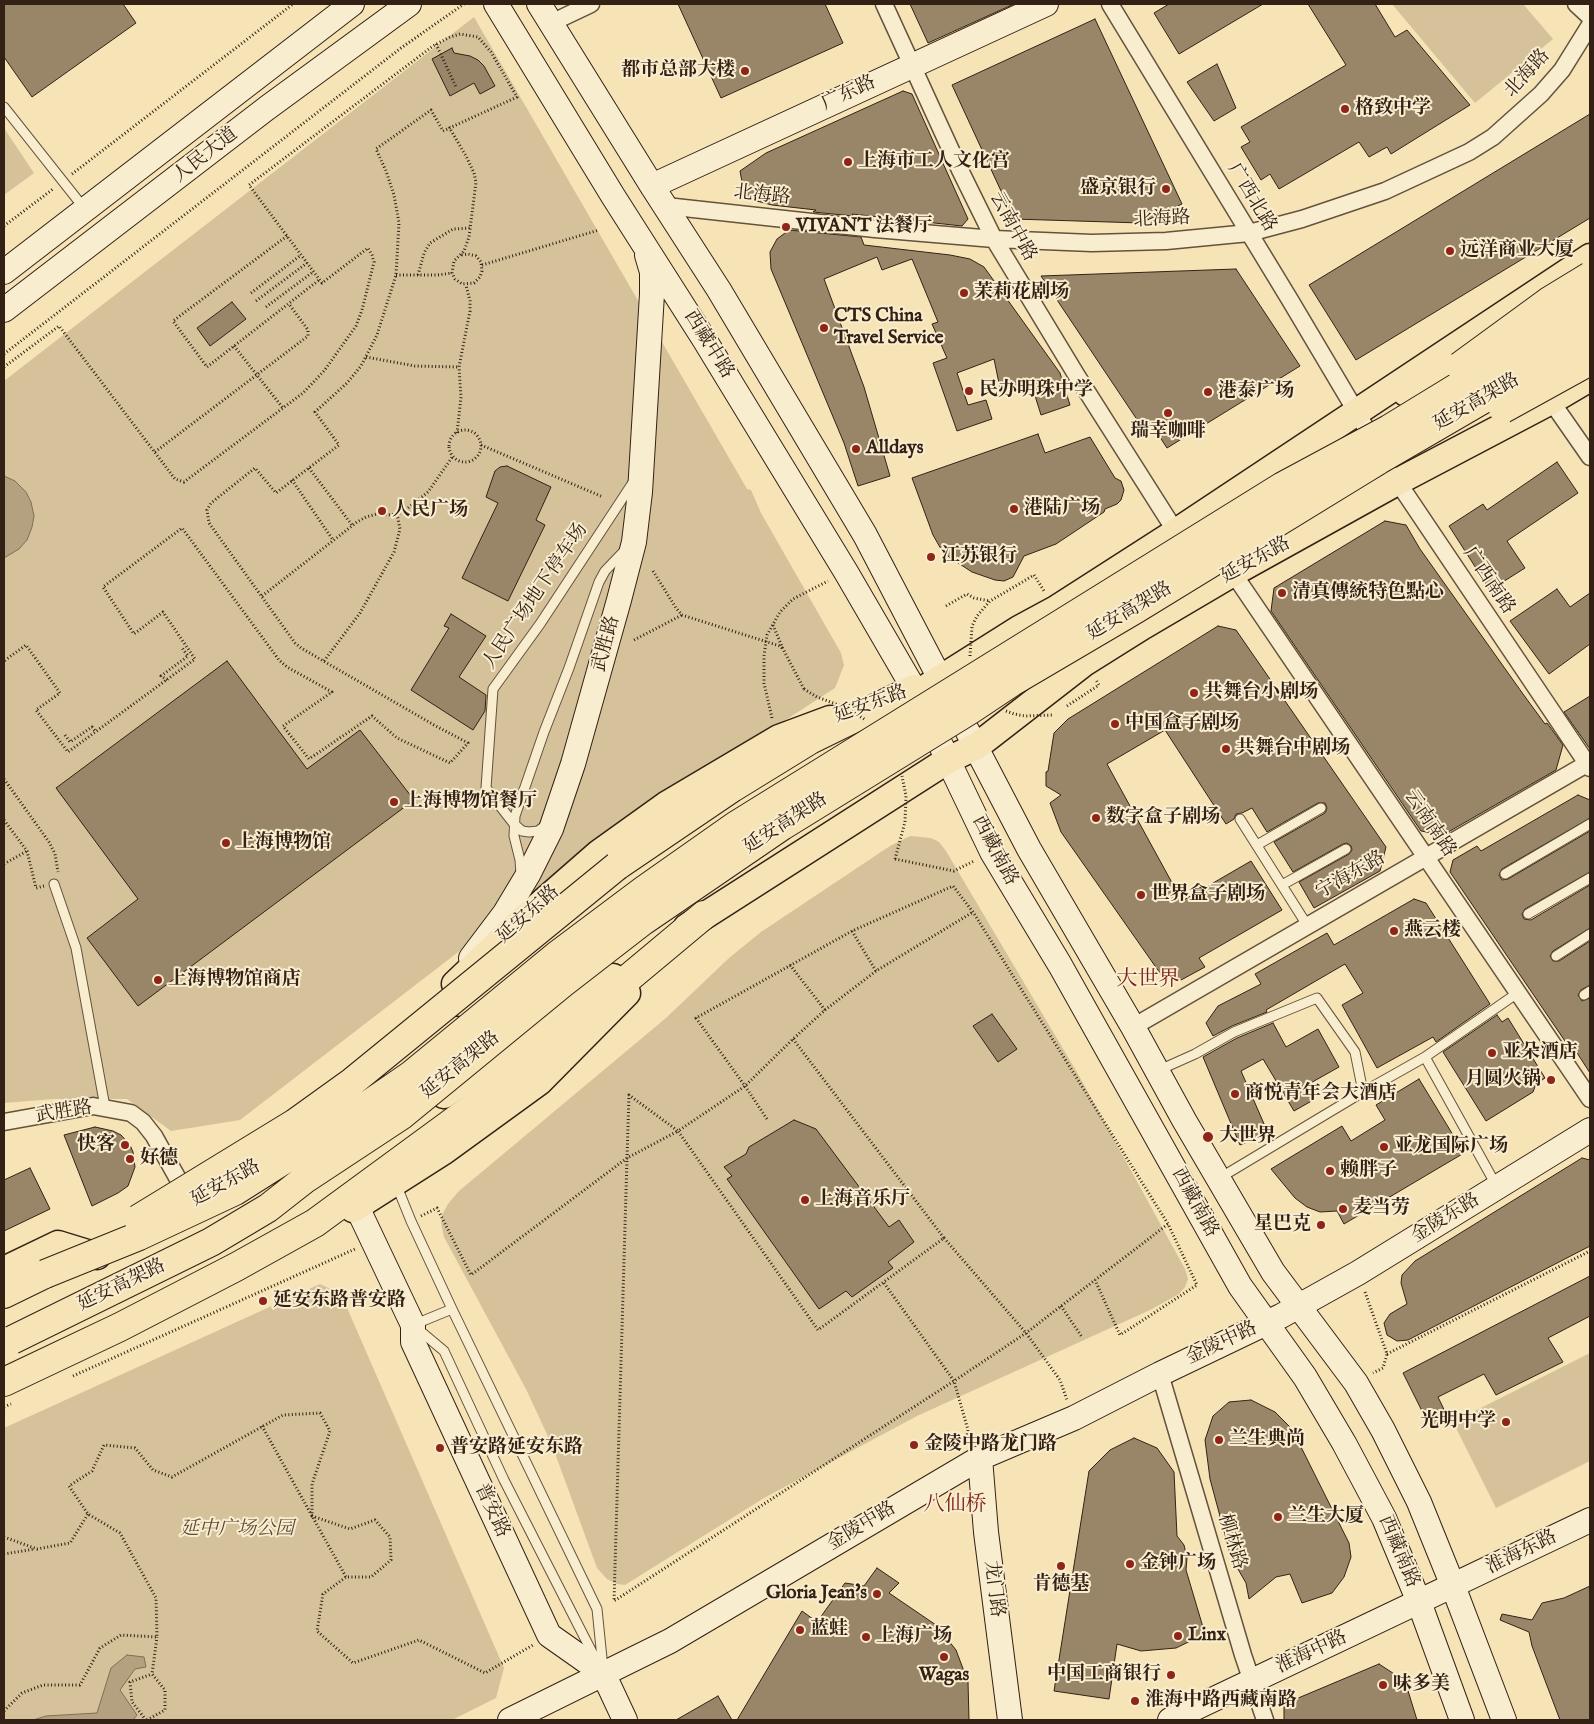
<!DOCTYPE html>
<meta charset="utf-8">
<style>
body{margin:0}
#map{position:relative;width:1594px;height:1724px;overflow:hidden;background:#f6e3b6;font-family:"IM FELL English",serif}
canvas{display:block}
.frame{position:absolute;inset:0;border:5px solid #342115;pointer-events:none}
</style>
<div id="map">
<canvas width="1594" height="1724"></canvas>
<div class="frame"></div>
</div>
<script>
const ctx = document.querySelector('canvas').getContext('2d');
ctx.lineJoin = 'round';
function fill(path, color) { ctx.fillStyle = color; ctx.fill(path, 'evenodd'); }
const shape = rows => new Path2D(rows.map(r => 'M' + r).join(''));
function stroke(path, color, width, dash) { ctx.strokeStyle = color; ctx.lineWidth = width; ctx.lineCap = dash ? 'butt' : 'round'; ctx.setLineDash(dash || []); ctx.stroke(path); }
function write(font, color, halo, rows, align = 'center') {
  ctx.font = font + ' "IM FELL English","Noto Serif SC",serif'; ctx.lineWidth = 4; ctx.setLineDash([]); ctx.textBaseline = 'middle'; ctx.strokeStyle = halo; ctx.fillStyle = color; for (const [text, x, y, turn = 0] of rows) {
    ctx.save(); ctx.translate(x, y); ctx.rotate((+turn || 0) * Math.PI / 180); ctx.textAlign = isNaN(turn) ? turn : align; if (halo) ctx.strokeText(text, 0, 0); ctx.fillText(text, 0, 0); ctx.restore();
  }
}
fill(shape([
 [1392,4,1523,4,1553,39,1475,103],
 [474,17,747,489,751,490,761,513,841,653,844,665,835,688,622,826,240,1120,171,1131,127,1099,54,1099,4,1103,4,381],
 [4,128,34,173,4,195],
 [910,836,931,838,939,842,946,851,1078,1074,1185,1269,1188,1279,1185,1287,1179,1294,1150,1310,917,1416,764,1498,625,1585,617,1584,607,1579,597,1568,552,1445,526,1389,444,1237,441,1223,442,1215,448,1204,459,1191,666,1018,729,958,761,932,890,846],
 [320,1284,341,1294,504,1668,496,1698,452,1720,4,1720,4,1428],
 [1590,1353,1590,1461,1496,1508,1453,1422]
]), '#d5c29b');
const water = shape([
 [4,476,15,481,26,492,31,502,34,516,32,527,27,540,19,549,4,558,4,476],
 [127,1655,144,1657,146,1667,135,1669,120,1690,137,1715,133,1720,33,1720,46,1716,97,1713,111,1668,127,1655]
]);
fill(water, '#b4a17f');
stroke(water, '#816e55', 1);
const building = shape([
 [4,4,123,4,136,23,32,97,4,57,4,4],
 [678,4,825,4,843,43,721,98,678,4],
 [910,4,1014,4,928,43,910,4],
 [1169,4,1263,4,1179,54,1154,13,1169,4],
 [1308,4,1375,4,1395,37,1407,30,1470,105,1391,154,1387,147,1369,157,1359,142,1279,189,1270,174,1261,180,1241,147,1250,142,1241,127,1346,65,1308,4],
 [1095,19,1182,204,1141,223,1014,219,952,85,1095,19],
 [452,48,454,53,470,56,478,60,484,66,495,86,480,94,474,83,450,96,432,59,452,48],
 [1217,64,1236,108,1214,121,1187,82,1217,64],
 [903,91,912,94,968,219,962,226,852,214,853,216,813,212,816,210,772,205,745,198,740,171,766,153,903,91],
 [1590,114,1590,218,1356,360,1309,285,1590,114],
 [789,230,861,237,864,245,950,255,970,259,984,267,1060,373,1070,405,1041,415,1032,386,1001,393,994,359,957,373,968,405,986,400,992,419,957,431,933,363,947,358,932,324,938,322,912,259,882,270,877,257,824,279,864,387,890,476,858,486,844,443,771,269,770,252,777,239,789,230],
 [1236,269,1300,366,1167,448,1152,425,1144,430,1041,276,1236,269],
 [232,302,246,319,210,346,197,328,232,302],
 [1038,434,1045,453,1090,437,1115,478,1121,481,1124,490,1121,500,1117,504,1105,509,1104,512,1056,544,1024,556,1013,577,1004,581,995,580,972,572,949,557,941,549,933,535,912,478,1038,434],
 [1557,462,1578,493,1507,541,1525,568,1490,590,1449,526,1483,504,1487,510,1557,462],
 [507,466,551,487,536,520,545,525,508,601,462,578,498,503,486,497,495,471,500,467,507,466],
 [1385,521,1406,525,1420,549,1523,694,1545,724,1547,723,1563,745,1556,770,1443,835,1421,831,1271,611,1274,588,1385,521],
 [1557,589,1570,607,1590,593,1590,644,1549,674,1510,621,1557,589],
 [451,614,486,636,459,677,486,695,485,711,473,730,411,690,449,628,444,626,451,614],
 [1218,626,1236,630,1386,847,1380,871,1314,908,1299,882,1349,854,1352,850,1351,846,1347,843,1343,844,1293,872,1274,842,1325,813,1327,808,1325,803,1318,803,1267,832,1252,808,1242,813,1236,814,1234,819,1226,824,1165,730,1107,764,1182,901,1251,861,1282,910,1199,958,1205,967,1181,980,1162,976,1061,832,1050,803,1061,795,1046,786,1046,772,1048,771,1054,733,1068,719,1218,626],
 [227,661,307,769,360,730,414,800,138,1006,87,938,138,899,56,788,227,661],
 [1590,696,1590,749,1564,712,1590,696],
 [1578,795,1590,800,1590,818,1502,869,1499,875,1502,880,1508,879,1590,831,1590,872,1525,909,1522,914,1524,919,1531,920,1590,885,1590,928,1553,951,1550,956,1553,961,1559,961,1590,941,1590,985,1581,990,1578,995,1582,1001,1590,998,1590,1073,1572,1045,1569,1047,1450,872,1453,860,1477,846,1481,851,1578,795],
 [1414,899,1426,903,1490,1004,1436,1042,1433,1037,1377,1068,1342,1005,1363,993,1345,964,1266,1010,1267,1012,1232,1026,1213,1036,1206,1023,1218,1006,1261,984,1255,974,1327,933,1334,945,1414,899],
 [992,1014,1017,1049,998,1062,973,1026,992,1014],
 [1497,1015,1502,1022,1508,1018,1545,1078,1536,1084,1533,1092,1486,1121,1443,1052,1497,1015],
 [1273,1023,1286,1047,1318,1029,1339,1067,1307,1085,1315,1099,1294,1111,1263,1059,1241,1071,1268,1133,1240,1145,1203,1057,1237,1038,1273,1023],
 [1419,1079,1464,1153,1344,1224,1337,1211,1320,1212,1307,1207,1295,1198,1271,1169,1342,1126,1351,1141,1385,1120,1376,1105,1419,1079],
 [794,1120,816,1129,889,1227,899,1220,914,1242,888,1262,893,1268,852,1297,846,1291,819,1309,727,1179,732,1176,724,1167,746,1154,749,1147,794,1120],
 [95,1127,113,1131,121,1135,130,1145,133,1152,135,1167,128,1186,118,1193,92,1206,64,1135,95,1127],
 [1582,1158,1590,1160,1590,1246,1408,1340,1397,1341,1387,1335,1384,1323,1390,1314,1407,1304,1401,1283,1402,1275,1415,1261,1582,1158],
 [30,1168,50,1209,4,1231,4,1180,30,1168],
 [1590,1276,1590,1316,1548,1338,1563,1362,1496,1395,1484,1374,1438,1397,1449,1420,1431,1429,1403,1373,1590,1276],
 [1251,1400,1275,1412,1292,1429,1349,1543,1351,1557,1344,1577,1332,1593,1302,1603,1290,1574,1276,1577,1249,1599,1246,1583,1231,1557,1210,1479,1205,1440,1213,1416,1229,1402,1251,1400],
 [1134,1438,1157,1448,1174,1472,1177,1536,1184,1545,1187,1558,1186,1570,1205,1634,1176,1648,1141,1651,1117,1644,1109,1699,1054,1691,1089,1471,1110,1450,1134,1438],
 [877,1568,899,1583,889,1593,936,1625,956,1650,968,1682,969,1720,737,1720,802,1611,817,1622,845,1583,864,1586,877,1568],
 [1590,1586,1590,1720,1560,1720,1532,1646,1529,1632,1500,1620,1502,1614,1532,1620,1542,1603,1564,1598,1590,1586],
 [1379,1664,1405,1681,1417,1720,1284,1720,1284,1704,1379,1664],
 [718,1696,732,1720,676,1720,718,1696]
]);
fill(building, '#998669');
stroke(building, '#342115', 1);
const lane = shape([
 [4,107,84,208],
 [1240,819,1307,925],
 [546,825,538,831,529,832,522,831,514,824,486,788,493,689,540,624,634,481],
 [1257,845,1321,808],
 [1505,874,1590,824],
 [521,875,520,860,514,836,515,816,544,732,569,668,599,582,605,571,626,549],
 [54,884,76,948,105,1107],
 [1282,885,1346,849],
 [1528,914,1590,878],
 [1556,956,1590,934],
 [1584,995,1590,991],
 [1425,1057,1519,992],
 [1157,1071,1195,1054,1234,1032,1317,998,1355,1052,1363,1092,1218,1179],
 [1363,1092,1425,1057,1496,1185],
 [396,1184,411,1221,452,1309,597,1609,603,1668],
 [452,1309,413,1325,444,1351,504,1480,596,1660]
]);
const street = shape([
 [884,4,960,170,994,239,1077,376,1176,532],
 [1110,4,1290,300,1376,445],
 [1576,4,1590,17],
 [551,23,591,4],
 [666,206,875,229,994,239,1092,243,1166,241,1249,233,1302,219,1385,191,1469,152,1493,137,1541,94,1562,70,1590,25],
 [1551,401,1590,457],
 [1393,475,1590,768],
 [1233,573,1590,1099],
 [1133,1027,1590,762],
 [4,1122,93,1106,131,1113,143,1122,154,1136,178,1179],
 [1160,1374,1243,1655,1265,1720]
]);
const secondary = shape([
 [496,4,613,196,704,339,846,572,914,689,992,852,1060,965,1240,1286,1305,1377,1344,1443,1384,1518,1419,1602,1462,1720],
 [539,4,652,186,719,290,865,535,1029,849,1133,1027,1184,1120,1273,1272,1356,1383,1383,1430,1419,1502,1453,1586,1504,1720],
 [652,186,1046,4],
 [4,272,352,4],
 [4,310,267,108,409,4],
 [471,958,505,913,529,873,551,829,573,764,619,600,634,542,640,492,652,294,652,272,647,255],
 [357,1207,413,1325,413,1342,549,1635,603,1673,625,1720],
 [980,1458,986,1532,1010,1720],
 [510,1720,670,1641,980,1458,1074,1418,1160,1374,1281,1316,1358,1273,1590,1130],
 [1170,1720,1590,1520]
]);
const primary = shape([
 [1406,393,1455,373,1481,356],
 [899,708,916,694,1019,629,1056,609,1176,532,1590,257],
 [687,927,948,760,977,746,1084,663,1143,626,1233,573,1397,482,1551,401,1590,378],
 [455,984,520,922,599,853,666,805,779,738,830,719],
 [382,1063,457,1030],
 [444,1095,613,977],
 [353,1209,444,1151,539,1082,627,993],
 [4,1270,58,1244,97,1256]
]);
const highway = shape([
 [617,866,732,788,810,740,914,689],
 [4,1294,45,1274],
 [4,1382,120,1327,236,1267,315,1223,480,1102,704,915]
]);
stroke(lane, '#64523d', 11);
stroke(street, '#64523d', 19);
stroke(secondary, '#342115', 26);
stroke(primary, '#342115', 29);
stroke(highway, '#342115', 30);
stroke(shape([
 [436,44,456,87],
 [449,127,466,156,474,173,476,182,469,237,464,251,454,261,452,273,455,279,462,284,474,283,480,277,482,271,481,262,476,256,468,254,461,255],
 [72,174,293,4],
 [4,226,53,189],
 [287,236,173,321,207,367,319,280],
 [482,265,599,230],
 [396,275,438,275,452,273],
 [418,275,424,253,430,243,453,229,470,228],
 [251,293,301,255],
 [256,301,307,263],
 [266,307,313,272],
 [234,346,283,408],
 [4,354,401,48,464,4],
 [366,357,415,366,459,367],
 [4,367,59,326,175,479,184,482,188,479,303,393,324,371,356,326,362,310,374,262,372,255,368,248,322,283,249,185,433,46,450,37,460,34,478,37,491,52,517,97,443,131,431,110,376,149,386,171,394,195,399,223,396,275,377,335,361,366,347,383,315,412,339,445,276,493,255,468,211,503,207,510,209,523,295,643,301,648,434,725,468,743,450,763,397,738,372,716,309,759,283,726,332,692,287,667,279,660,182,528,103,587,134,634,163,612,195,659,68,752,36,710,60,693,26,645,4,661],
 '449 446a16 16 0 1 1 32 0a16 16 0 1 1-32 0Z',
 [457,433,461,397,459,367,470,311,470,301,466,285],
 [481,445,603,497],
 [155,452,308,336,308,330,289,304],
 [309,468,352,525],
 [292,480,333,540],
 [653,571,676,608,682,615,780,646,783,649],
 [1019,584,1034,575,1044,591],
 [262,596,357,522,366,517,377,514,391,515,403,512,428,492,453,456],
 [946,606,967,594,974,598,990,601],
 [773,625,783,649,804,689],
 [634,640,682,615],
 [324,661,360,613,394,552,400,529,397,514],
 [167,680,161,676,188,656,182,648],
 [1067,706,1099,685,1096,680],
 [772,718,764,683,764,656,767,635,780,612,793,599,828,581],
 [65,735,70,742,92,727,96,732],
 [4,779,49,842,55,854,58,872],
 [4,820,27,851,36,888,44,886],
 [895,859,954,871,974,861],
 [4,864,27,851],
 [852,931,876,971],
 [790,965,825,1010,793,1039],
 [825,1010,876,971,973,912],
 [793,1039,944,1238,818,1330,678,1131,745,1086,793,1039],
 [767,1119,745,1086,696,1018,852,931,953,886,973,912,1168,1224],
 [421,1216,437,1208,471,1275,627,1158,678,1131,629,1095,627,1158,614,1601,954,1381,1026,1333,1168,1224,1197,1285,1120,1335,1095,1280],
 [944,1238,1026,1333,1060,1380,1067,1400],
 [884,1283,954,1381,968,1430,966,1443],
 [1365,1292,1387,1354,1383,1368,1373,1373],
 [1061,1306,1082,1337],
 [1387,1354,1590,1251],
 [73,1376,355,1249],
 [4,1407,11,1404],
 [262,1426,346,1577],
 [4,1537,37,1549,70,1543,88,1514],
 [4,1554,35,1549],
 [4,1711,22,1693,43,1685,80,1685,100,1648,121,1635,157,1637,156,1598,120,1533,88,1514,69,1486,92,1471,104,1445,135,1448,153,1470,172,1477,283,1415,320,1413,330,1431,312,1484,312,1516,350,1529,375,1520,390,1537,391,1560,371,1577,346,1577,323,1594,317,1631,353,1663,419,1640,485,1673,533,1645],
 [146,1720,132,1702,130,1682,152,1674],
 [147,1720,165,1710,165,1690,152,1674,157,1637]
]), '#342115', 3, [1, 2.5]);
stroke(lane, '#f9edd0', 9);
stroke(street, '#f9edd0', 16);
stroke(secondary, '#f9edd0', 24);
stroke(primary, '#f6e3b6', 26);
stroke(highway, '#f6e3b6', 28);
const highwayBridge = shape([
 [1460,366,1549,301,1590,276],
 [1503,409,1590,361],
 [138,1219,295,1123,352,1082,617,866],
 [45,1274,139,1236,235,1191,333,1129,411,1075,556,956,644,890,735,826,1283,486,1389,429,1590,306],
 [12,1340,211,1242,268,1208,305,1179,402,1115,563,983,643,921,782,826,970,710,1012,682,1136,609,1379,460,1561,354,1590,335]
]);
stroke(highwayBridge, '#342115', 30, []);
stroke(shape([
 [970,656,972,626,977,616,990,601,1019,584],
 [804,689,817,697,844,707,866,720],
 [1006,711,1014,714,1025,716,1052,715],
 [895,859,905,822,906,796,902,776]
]), '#342115', 3, [1, 2.5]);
stroke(highwayBridge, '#f6e3b6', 28);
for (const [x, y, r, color] of [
 [745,71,5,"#8f2418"],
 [1345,109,5,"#8f2418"],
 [848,162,5,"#8f2418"],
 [1166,189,5,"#8f2418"],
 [786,227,5,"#8f2418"],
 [1450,251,5,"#8f2418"],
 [964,293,5,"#8f2418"],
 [824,328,5,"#8f2418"],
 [969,391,5,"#8f2418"],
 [1208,392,5,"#8f2418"],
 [1168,413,5,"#8f2418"],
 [856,449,5,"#8f2418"],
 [1014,509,5,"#8f2418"],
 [382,511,5,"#8f2418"],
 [931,557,5,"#8f2418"],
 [1282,593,5,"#8f2418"],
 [1194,693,5,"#8f2418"],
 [1115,724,5,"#8f2418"],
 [1226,749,5,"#8f2418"],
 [394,802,5,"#8f2418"],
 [1096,818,5,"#8f2418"],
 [226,843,5,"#8f2418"],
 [1141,895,5,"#8f2418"],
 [1394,931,5,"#8f2418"],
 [158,980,5,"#8f2418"],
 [1492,1053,5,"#8f2418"],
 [1551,1080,5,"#8f2418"],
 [1235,1094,5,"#8f2418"],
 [1208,1137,6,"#8f2418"],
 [125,1145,5,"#8f2418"],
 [1384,1147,5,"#8f2418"],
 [130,1159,5,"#8f2418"],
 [1330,1171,5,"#8f2418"],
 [805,1200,5,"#8f2418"],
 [1343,1209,5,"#8f2418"],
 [1321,1225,5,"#8f2418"],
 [263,1301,5,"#8f2418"],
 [1506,1422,5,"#8f2418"],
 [1219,1440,5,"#8f2418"],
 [914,1445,5,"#8f2418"],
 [440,1448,5,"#8f2418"],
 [1278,1517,5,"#8f2418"],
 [1130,1564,5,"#8f2418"],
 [1061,1566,5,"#8f2418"],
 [877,1594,5,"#8f2418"],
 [800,1630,5,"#8f2418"],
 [1178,1636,5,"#8f2418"],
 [866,1637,5,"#8f2418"],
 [944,1657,5,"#8f2418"],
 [1171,1675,5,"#8f2418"],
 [1383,1685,5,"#8f2418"],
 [1135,1701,5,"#8f2418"]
]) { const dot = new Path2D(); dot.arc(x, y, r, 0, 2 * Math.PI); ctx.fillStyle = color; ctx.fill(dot); stroke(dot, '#f9edd0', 2); }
write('bold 19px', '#342115', '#f9edd0', [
 ["都市总部大楼",735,71,"right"],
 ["格致中学",1355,109],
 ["上海市工人文化宫",858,162],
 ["盛京银行",1156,189,"right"],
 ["VIVANT 法餐厅",796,227],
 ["远洋商业大厦",1460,251],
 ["茉莉花剧场",974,293],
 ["CTS China",834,317],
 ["Travel Service",834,339],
 ["民办明珠中学",979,391],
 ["港泰广场",1218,392],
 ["瑞幸咖啡",1168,432,"center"],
 ["Alldays",866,449],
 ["港陆广场",1024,509],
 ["人民广场",392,511],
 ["江苏银行",941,557],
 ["清真傳統特色點心",1292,593],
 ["共舞台小剧场",1204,693],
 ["中国盒子剧场",1125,724],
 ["共舞台中剧场",1236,749],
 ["上海博物馆餐厅",404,802],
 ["数字盒子剧场",1106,818],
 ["上海博物馆",236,843],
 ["世界盒子剧场",1151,895],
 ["燕云楼",1404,931],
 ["上海博物馆商店",168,980],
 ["亚朵酒店",1502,1053],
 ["月圆火锅",1541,1080,"right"],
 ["商悦青年会大酒店",1245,1094],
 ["大世界",1219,1137],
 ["快客",115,1145,"right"],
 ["亚龙国际广场",1394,1147],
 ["好德",140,1159],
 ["赖胖子",1340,1171],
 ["上海音乐厅",815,1200],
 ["麦当劳",1353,1209],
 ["星巴克",1311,1225,"right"],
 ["延安东路普安路",273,1301],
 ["光明中学",1496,1422,"right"],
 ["兰生典尚",1229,1440],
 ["金陵中路龙门路",924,1445],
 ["普安路延安东路",450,1448],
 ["兰生大厦",1288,1517],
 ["金钟广场",1140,1564],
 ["肯德基",1061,1585,"center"],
 ["Gloria Jean's",867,1594,"right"],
 ["蓝蛙",810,1630],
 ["Linx",1188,1636],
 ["上海广场",876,1637],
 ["中国工商银行",1161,1675,"right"],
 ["Wagas",944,1676,"center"],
 ["味多美",1393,1685],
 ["淮海中路西藏南路",1145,1701]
], 'left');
write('19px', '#342115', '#f9edd0', [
 ["北海路",1528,74,-48],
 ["广东路",849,94,-25],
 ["人民大道",206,156,-38],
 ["北海路",762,196,6],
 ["广西北路",1251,198,59],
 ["北海路",1162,220,-3],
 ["云南中路",1012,227,61],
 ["西藏中路",708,345,58],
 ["延安高架路",1477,403,-30],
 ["延安东路",1256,561,-29],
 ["广西南路",1488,581,56],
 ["人民广场地下停车场",536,597,-56],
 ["延安高架路",1130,612,-31],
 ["武胜路",607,644,-75],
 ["延安东路",871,705,-20],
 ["延安高架路",786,824,-33],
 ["云南南路",1429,824,56],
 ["西藏南路",994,851,62],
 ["宁海东路",1351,876,-30],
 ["延安东路",529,915,-42],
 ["延安高架路",461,1066,-39],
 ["武胜路",64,1113,-9],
 ["延安东路",226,1184,-29],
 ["西藏南路",1194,1203,61],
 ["金陵东路",1446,1219,-32],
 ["延安高架路",122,1286,-26],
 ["金陵中路",1222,1344,-25],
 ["普安路",491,1511,65],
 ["金陵中路",862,1527,-31],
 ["柳林路",1231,1542,73],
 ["西藏南路",1398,1552,67],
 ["淮海东路",1522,1553,-26],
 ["龙门路",993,1589,83],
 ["淮海中路",1312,1653,-25]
]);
write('italic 19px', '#5c4936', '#f9edd0', [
 ["延中广场公园",237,1530]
]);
write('21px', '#7a1f14', '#f9edd0', [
 ["大世界",1148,981],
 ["八仙桥",955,1506]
]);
</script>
